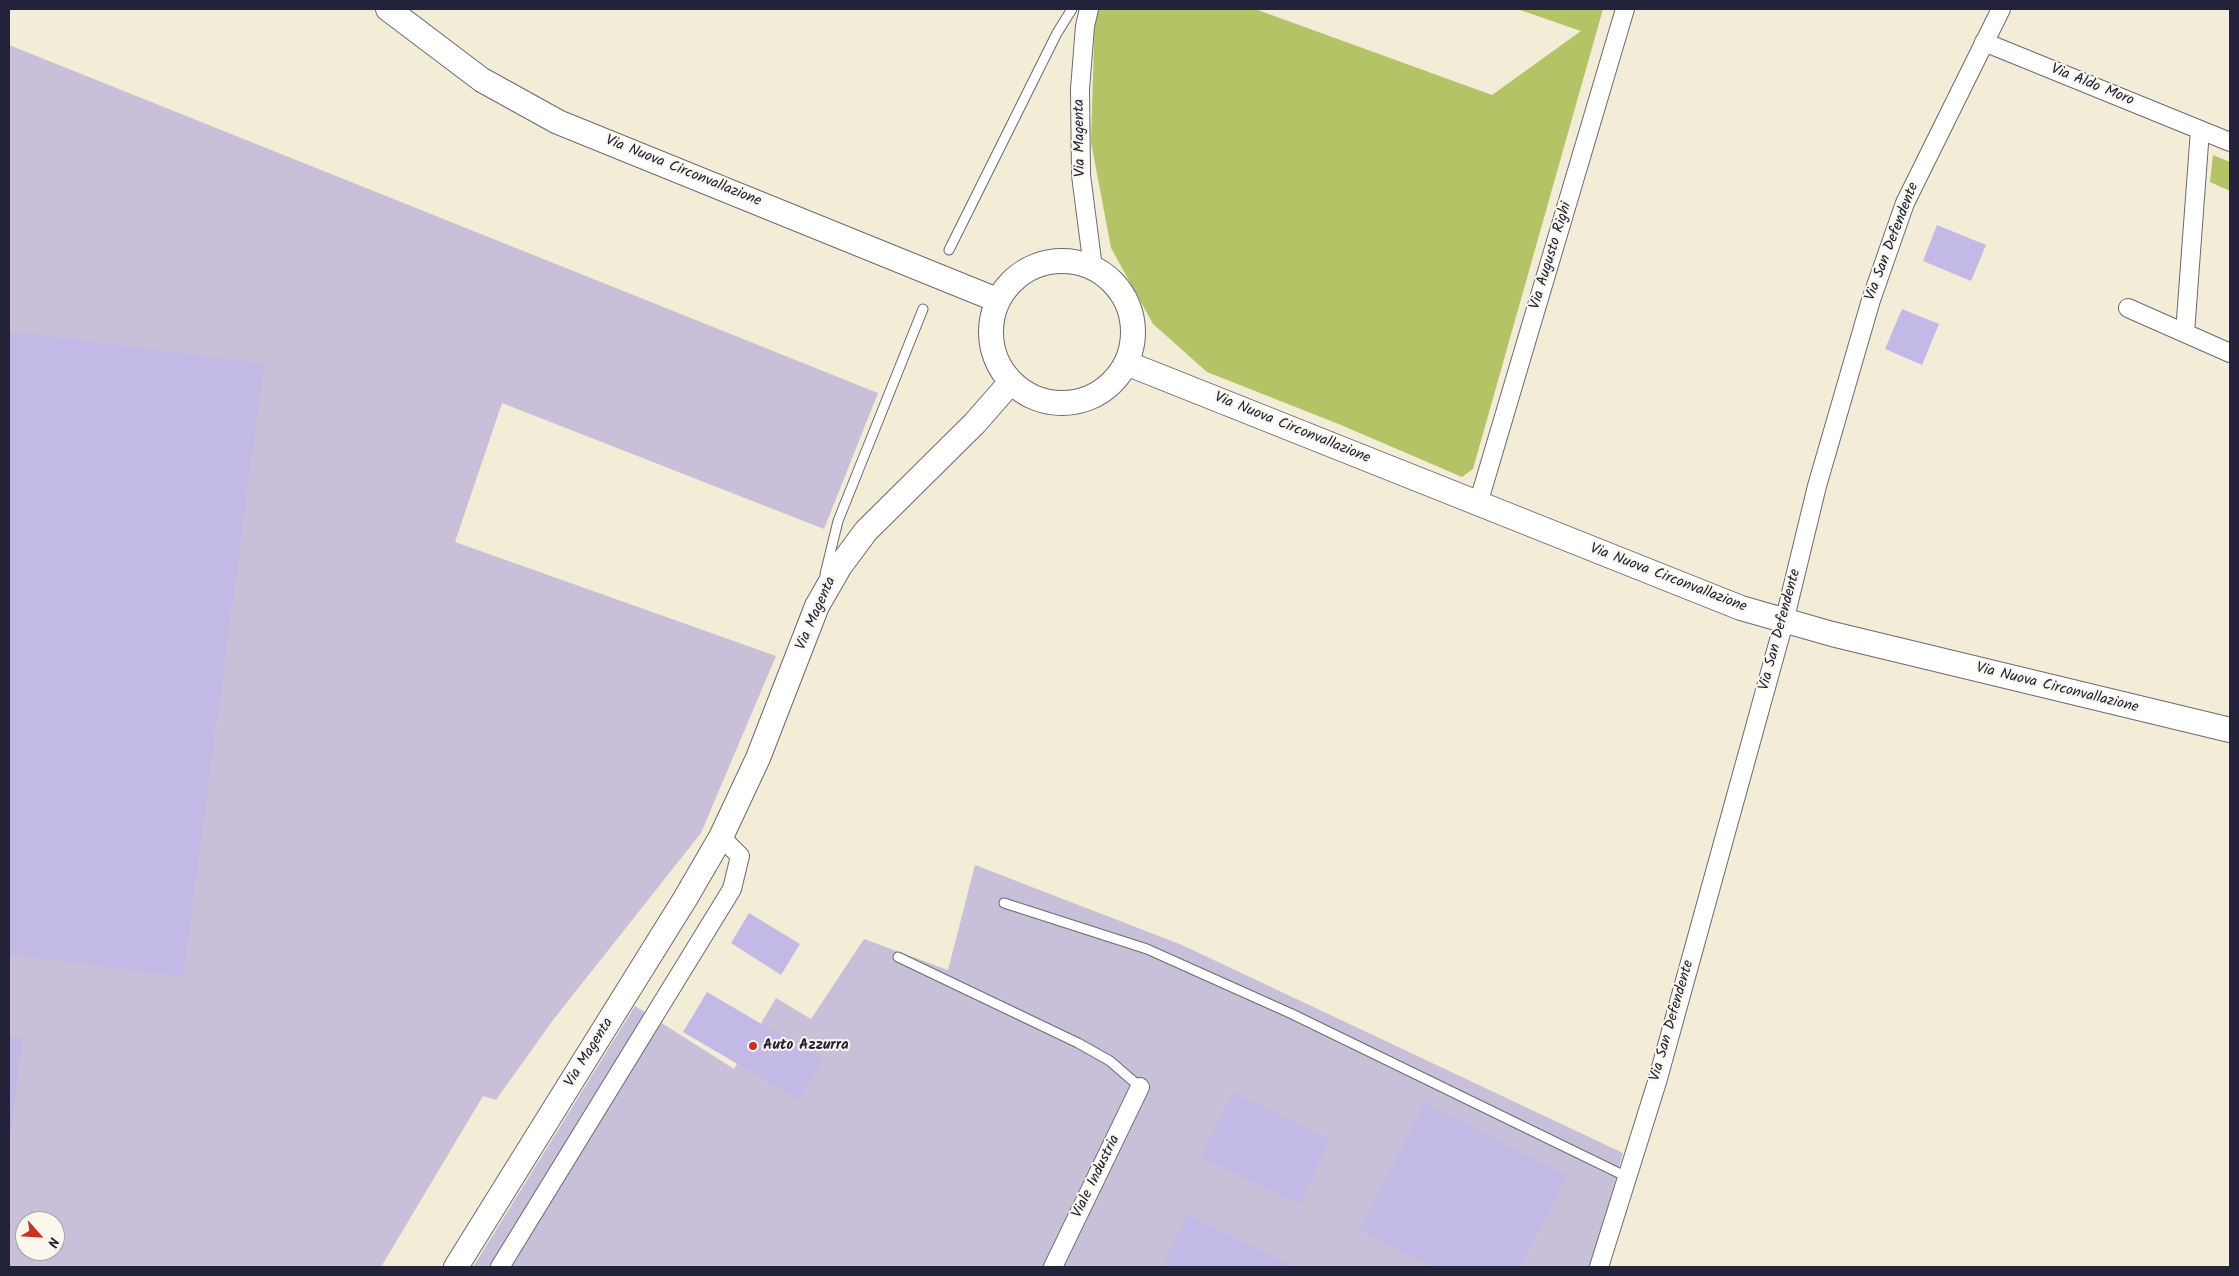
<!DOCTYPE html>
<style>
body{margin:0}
#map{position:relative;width:2239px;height:1276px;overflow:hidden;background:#f3edd8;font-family:Kalam,sans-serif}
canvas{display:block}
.frame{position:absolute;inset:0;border:10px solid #22223b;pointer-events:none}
.north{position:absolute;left:15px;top:1211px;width:50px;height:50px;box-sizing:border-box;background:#fbf7ec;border:1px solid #a4a2a5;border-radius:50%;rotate:116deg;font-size:14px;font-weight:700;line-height:20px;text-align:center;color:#22223b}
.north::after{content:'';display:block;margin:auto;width:18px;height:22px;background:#c8321e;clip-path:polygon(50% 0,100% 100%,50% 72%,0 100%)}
</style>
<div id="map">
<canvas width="2239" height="1276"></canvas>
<div class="frame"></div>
<div class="north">N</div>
</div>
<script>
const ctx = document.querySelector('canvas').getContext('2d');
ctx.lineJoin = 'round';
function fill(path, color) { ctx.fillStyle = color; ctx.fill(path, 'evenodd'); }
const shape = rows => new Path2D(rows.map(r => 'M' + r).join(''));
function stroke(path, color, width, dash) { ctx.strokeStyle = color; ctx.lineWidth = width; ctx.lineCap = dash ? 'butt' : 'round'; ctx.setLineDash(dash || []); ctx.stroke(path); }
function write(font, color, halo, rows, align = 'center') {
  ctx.font = font + ' Kalam,sans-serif'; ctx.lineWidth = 4; ctx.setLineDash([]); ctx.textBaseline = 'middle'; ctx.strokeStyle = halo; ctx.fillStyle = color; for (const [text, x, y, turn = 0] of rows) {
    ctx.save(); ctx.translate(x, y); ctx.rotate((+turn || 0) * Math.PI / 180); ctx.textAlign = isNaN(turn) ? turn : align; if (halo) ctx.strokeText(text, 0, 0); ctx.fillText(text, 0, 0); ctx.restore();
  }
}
fill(shape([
 [9,45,878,393,824,529,502,403,455,542,776,656,701,833,553,1020,496,1100,483,1096,381,1267,9,1267],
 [25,1221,55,1221,55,1251,25,1251],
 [975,865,1182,945,1623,1153,1591,1267,473,1267,635,1006,734,1069,776,998,811,1019,864,939,948,970]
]), '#c8bfd8');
fill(shape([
 [1095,9,1255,9,1492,95,1581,31,1517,9,1603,9,1473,469,1462,477,1341,425,1207,372,1153,324,1111,248,1091,142],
 [2213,155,2230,162,2230,191,2210,182]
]), '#b3c366');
fill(shape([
 [1937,225,1986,245,1971,281,1923,261],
 [1902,309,1939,324,1922,365,1885,349],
 [9,331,264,364,183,977,9,954],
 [749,913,800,944,781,975,731,943],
 [707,992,823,1060,799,1100,683,1032],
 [9,1034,23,1036,10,1137,9,1137],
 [1232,1092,1330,1139,1299,1204,1201,1157],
 [1425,1103,1567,1176,1520,1267,1433,1267,1360,1230],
 [1188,1215,1294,1267,1162,1267]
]), '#c3b9e6');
const lane = shape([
 [949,250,1057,33,1072,9],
 [825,574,838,521,923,309],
 [1004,903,1147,949,1292,1014,1627,1177],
 [898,957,1078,1043,1110,1061,1140,1087]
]);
const street = shape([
 [1089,9,1085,26,1080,89,1081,175,1093,268],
 [1984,42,2230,142],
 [2128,308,2230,353],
 [2185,333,2200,130],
 [1478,504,1625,9],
 [500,1267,732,889,740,856,721,837],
 [1053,1267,1140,1087],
 [1599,1267,1657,1082,1784,622,1817,486,1871,300,1905,203,2001,9]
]);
const secondary = shape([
 [388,9,482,80,558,122,997,300],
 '991 332a71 71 0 1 1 142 0a71 71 0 1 1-142 0Z',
 [1126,363,1741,608,1832,634,2230,730],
 [456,1267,685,899,721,837,758,758,817,606,840,566,866,531,975,423,1010,383]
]);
stroke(lane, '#6b6972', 11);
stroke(street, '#6b6972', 20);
stroke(secondary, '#6b6972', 26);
stroke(lane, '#fff', 9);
stroke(street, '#fff', 18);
stroke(secondary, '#fff', 24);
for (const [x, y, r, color] of [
 [753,1046,5,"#c8321e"]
]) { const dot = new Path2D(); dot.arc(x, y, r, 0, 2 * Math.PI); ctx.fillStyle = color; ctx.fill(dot); stroke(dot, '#fbf7ec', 2); }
write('15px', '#22223b', '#fbf7ec', [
 ["Via Aldo Moro",2092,86,22],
 ["Via Magenta",1081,138,-91],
 ["Via Nuova Circonvallazione",683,172,22],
 ["Via San Defendente",1893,242,-69],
 ["Via Augusto Righi",1552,256,-73],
 ["Via Nuova Circonvallazione",1292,429,22],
 ["Via Nuova Circonvallazione",1668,579,21],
 ["Via Magenta",817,614,-66],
 ["Via San Defendente",1781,630,-75],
 ["Via Nuova Circonvallazione",2057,689,14],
 ["Via San Defendente",1673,1021,-74],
 ["Via Magenta",590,1053,-58],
 ["Viale Industria",1097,1177,-64]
]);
write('bold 15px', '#22223b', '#fbf7ec', [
 ["Auto Azzurra",763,1046]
], 'left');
</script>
